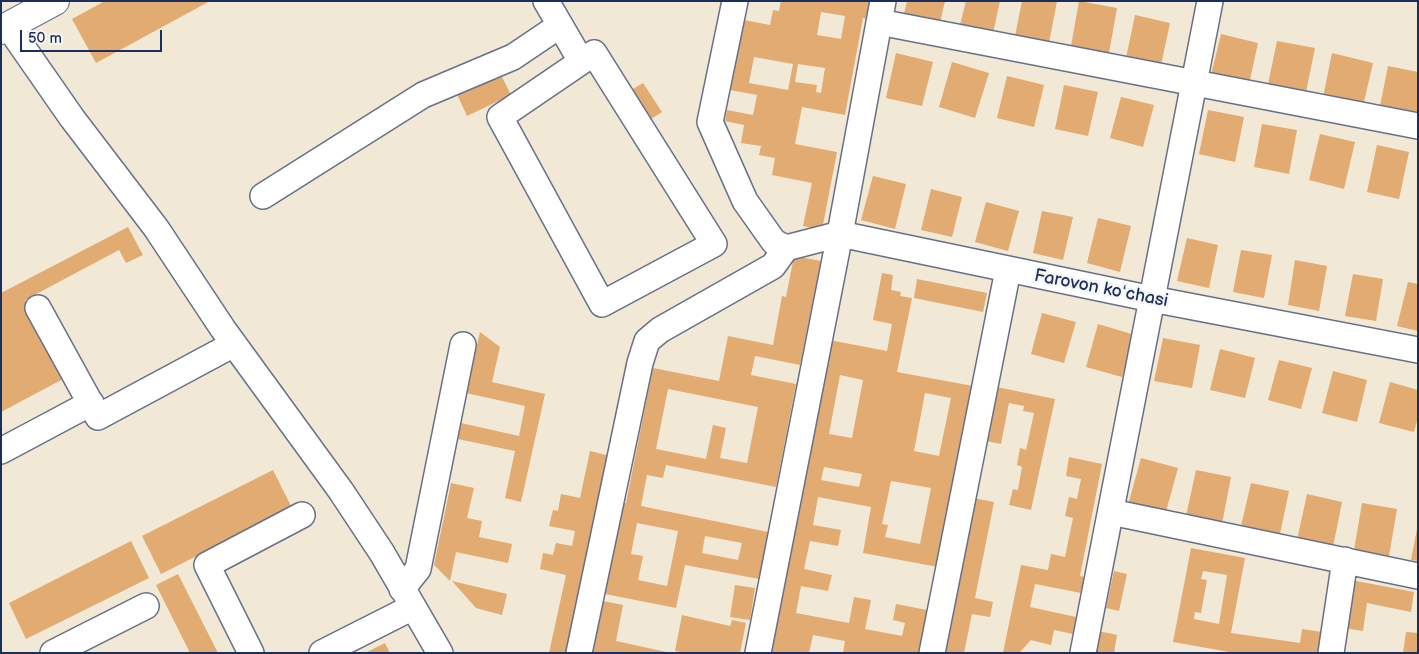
<!DOCTYPE html>
<meta charset="utf-8">
<style>
body{margin:0}
#map{position:relative;width:1419px;height:654px;overflow:hidden;background:#f1e9d5;font-family:"Balsamiq Sans",sans-serif}
canvas{display:block}
.frame{position:absolute;inset:0;border:2px solid #1b2f5e;pointer-events:none}
.scale{position:absolute;left:20px;top:30px;width:142px;height:22px;box-sizing:border-box;border:2px solid #1b2f5e;border-top:0;padding-left:6px;font-size:15px;line-height:18px;white-space:nowrap;color:#1b2f5e;-webkit-text-stroke:4px #f6f6f2;paint-order:stroke}
</style>
<div id="map">
<canvas width="1419" height="654"></canvas>
<div class="frame"></div>
<div class="scale">50 m</div>
</div>
<script>
const ctx = document.querySelector('canvas').getContext('2d');
ctx.lineJoin = 'round';
function fill(path, color) { ctx.fillStyle = color; ctx.fill(path, 'evenodd'); }
const shape = rows => new Path2D(rows.map(r => 'M' + r).join(''));
function stroke(path, color, width, dash) { ctx.strokeStyle = color; ctx.lineWidth = width; ctx.lineCap = dash ? 'butt' : 'round'; ctx.setLineDash(dash || []); ctx.stroke(path); }
function write(font, color, halo, rows, align = 'center') {
  ctx.font = font + ' "Balsamiq Sans",sans-serif'; ctx.lineWidth = 5; ctx.setLineDash([]); ctx.textBaseline = 'middle'; ctx.strokeStyle = halo; ctx.fillStyle = color; for (const [text, x, y, turn = 0] of rows) {
    ctx.save(); ctx.translate(x, y); ctx.rotate((+turn || 0) * Math.PI / 180); ctx.textAlign = isNaN(turn) ? turn : align; if (halo) ctx.strokeText(text, 0, 0); ctx.fillText(text, 0, 0); ctx.restore();
  }
}
fill(shape([
 [105,1,210,1,96,63,72,19],
 [781,1,872,1,868,19,863,18,845,115,802,107,795,144,837,152,822,230,803,226,812,183,772,175,775,158,759,155,761,146,741,143,744,125,725,121,727,110,753,115,757,95,730,90,733,79,730,79,739,19,770,25,773,10,779,11],
 [821,12,845,16,841,39,817,35],
 [754,57,793,64,788,90,749,83],
 [798,64,825,68,821,93,816,92,817,85,795,82],
 [907,1,945,1,940,23,904,14],
 [966,1,1000,1,993,33,960,25],
 [1022,1,1057,1,1049,43,1015,36],
 [1079,1,1117,8,1109,53,1071,46],
 [1135,15,1170,23,1161,65,1126,58],
 [1221,34,1258,43,1249,84,1211,75],
 [1277,41,1315,48,1306,92,1268,84],
 [896,53,933,62,922,106,886,98],
 [1332,53,1373,63,1363,106,1323,97],
 [952,62,989,73,975,118,939,107],
 [1388,66,1418,72,1418,113,1380,106],
 [499,71,511,95,467,116,456,92],
 [1007,76,1044,85,1034,127,997,118],
 [643,83,662,112,646,122,628,92],
 [1064,85,1098,92,1088,136,1055,129],
 [1121,97,1154,105,1143,147,1110,138],
 [1208,110,1244,117,1235,162,1199,154],
 [1262,124,1297,130,1289,174,1254,167],
 [1320,134,1355,142,1344,189,1309,180],
 [1377,145,1409,152,1399,199,1367,192],
 [873,176,906,184,895,229,861,220],
 [931,189,962,197,952,237,921,230],
 [986,202,1019,211,1008,251,975,242],
 [1042,211,1073,217,1063,260,1033,253],
 [1098,218,1131,226,1120,272,1087,263],
 [128,227,143,255,126,263,119,250,25,300,65,378,1,412,1,293],
 [1187,238,1218,245,1209,288,1177,281],
 [1241,250,1272,255,1264,298,1233,292],
 [794,256,821,261,800,365,755,356,751,375,796,384,776,487,666,465,663,478,647,475,641,506,768,532,759,579,685,565,676,608,605,594,623,503,626,503,653,368,719,381,728,336,773,345,782,296,786,297],
 [668,389,758,407,747,463,720,458,726,428,713,425,706,459,656,449],
 [637,523,678,531,667,586,638,580,643,556,631,554],
 [705,536,742,543,738,560,702,553],
 [1295,260,1327,266,1319,311,1288,305],
 [882,273,893,275,891,290,901,292,900,296,912,298,897,372,973,386,938,567,863,553,871,507,818,497,813,525,841,530,838,546,810,541,804,569,832,575,828,591,801,586,796,613,849,623,854,597,871,600,865,629,902,636,905,623,893,620,896,604,927,610,918,653,843,653,845,641,813,635,809,653,769,653,829,340,887,351,892,324,873,320],
 [840,375,863,380,852,438,829,434],
 [925,393,951,398,939,456,914,451],
 [824,467,862,474,859,487,821,480],
 [891,481,931,488,920,544,885,537,888,525,882,524],
 [1353,274,1383,279,1376,321,1345,316],
 [917,279,987,293,983,312,914,298],
 [1408,282,1418,284,1418,331,1397,326],
 [1042,313,1076,322,1064,363,1031,354],
 [1098,324,1135,335,1122,377,1086,367],
 [480,332,500,347,492,382,545,394,521,502,505,498,515,451,458,439,461,423,519,436,525,406,466,393],
 [1163,338,1200,345,1192,388,1154,381],
 [1220,349,1255,358,1245,398,1210,390],
 [1279,360,1312,368,1301,409,1268,400],
 [1333,371,1367,380,1357,422,1322,413],
 [1390,382,1418,390,1418,417,1414,432,1379,423],
 [997,387,1055,399,1031,510,1009,505,1013,489,1018,490,1022,467,1017,465,1020,448,1026,450,1034,413,1023,411,1024,406,1009,403,1001,444,986,441],
 [590,451,610,456,569,653,549,653,566,575,540,569,543,553,553,555,556,543,572,546,575,531,549,526,553,510,558,511,561,494,580,498],
 [1069,457,1102,464,1080,576,1084,577,1081,593,1035,584,1030,607,1076,617,1073,634,1054,630,1051,645,1031,640,1019,653,1003,653,1021,565,1048,570,1051,554,1065,557,1073,518,1065,516,1069,497,1077,499,1081,479,1066,476],
 [1141,458,1178,468,1165,515,1128,505],
 [273,470,292,508,161,574,142,536],
 [1196,470,1231,477,1222,524,1186,516],
 [451,483,474,488,467,518,482,521,479,537,512,544,508,563,456,552,450,581,434,565],
 [1251,483,1289,491,1280,534,1241,526],
 [1307,494,1342,502,1333,547,1297,540],
 [973,498,994,502,975,598,993,602,990,617,972,614,964,653,942,653],
 [1362,503,1397,509,1389,556,1354,550],
 [1417,529,1418,529,1418,561,1411,560],
 [131,541,149,578,26,639,9,603],
 [1191,548,1245,558,1231,633,1300,643,1302,629,1322,632,1320,653,1235,653,1173,642],
 [1203,571,1227,575,1219,624,1194,619,1195,612,1201,613,1207,580,1201,579],
 [1114,571,1127,574,1119,611,1106,608],
 [178,574,218,653,190,653,156,585],
 [1351,580,1414,592,1411,612,1367,603,1363,631,1344,628],
 [452,581,507,594,502,615,476,608],
 [735,585,755,588,750,620,730,617],
 [603,601,623,605,616,641,671,653,593,653],
 [682,615,730,626,732,620,746,623,740,653,685,653,675,651],
 [1098,631,1117,635,1114,653,1094,653],
 [1406,632,1418,633,1418,653,1403,653],
 [385,643,390,653,365,653]
]), '#e1ab71');
const minor = shape([
 [546,1,581,61],
 [879,22,1418,126],
 [8,26,72,118,156,228,223,329,341,491,382,553,440,653],
 [594,53,714,244,602,304,500,117,594,53],
 [263,196,423,95,513,57,559,26],
 [786,248,840,234,1152,299,1418,350],
 [38,308,98,417,234,344],
 [1,451,91,403],
 [1111,512,1418,576],
 [402,589,418,569,463,345],
 [53,653,146,606],
 [251,653,207,565,302,515],
 [322,653,413,607],
 [579,653,640,363,647,341,660,330,773,266,786,248,774,242,745,201,710,122,735,1],
 [758,653,840,234,883,1],
 [932,653,1008,270],
 [1083,653,1210,1],
 [1331,653,1345,560]
]);
const major = shape([
 [1,30,55,1]
]);
stroke(minor, '#667088', 28);
stroke(major, '#667088', 30);
stroke(minor, '#fff', 25);
stroke(major, '#fff', 28);
write('18px', '#1b2f5e', '#f6f6f2', [
 ["Farovon koʻchasi",1101,289,11]
]);
</script>
